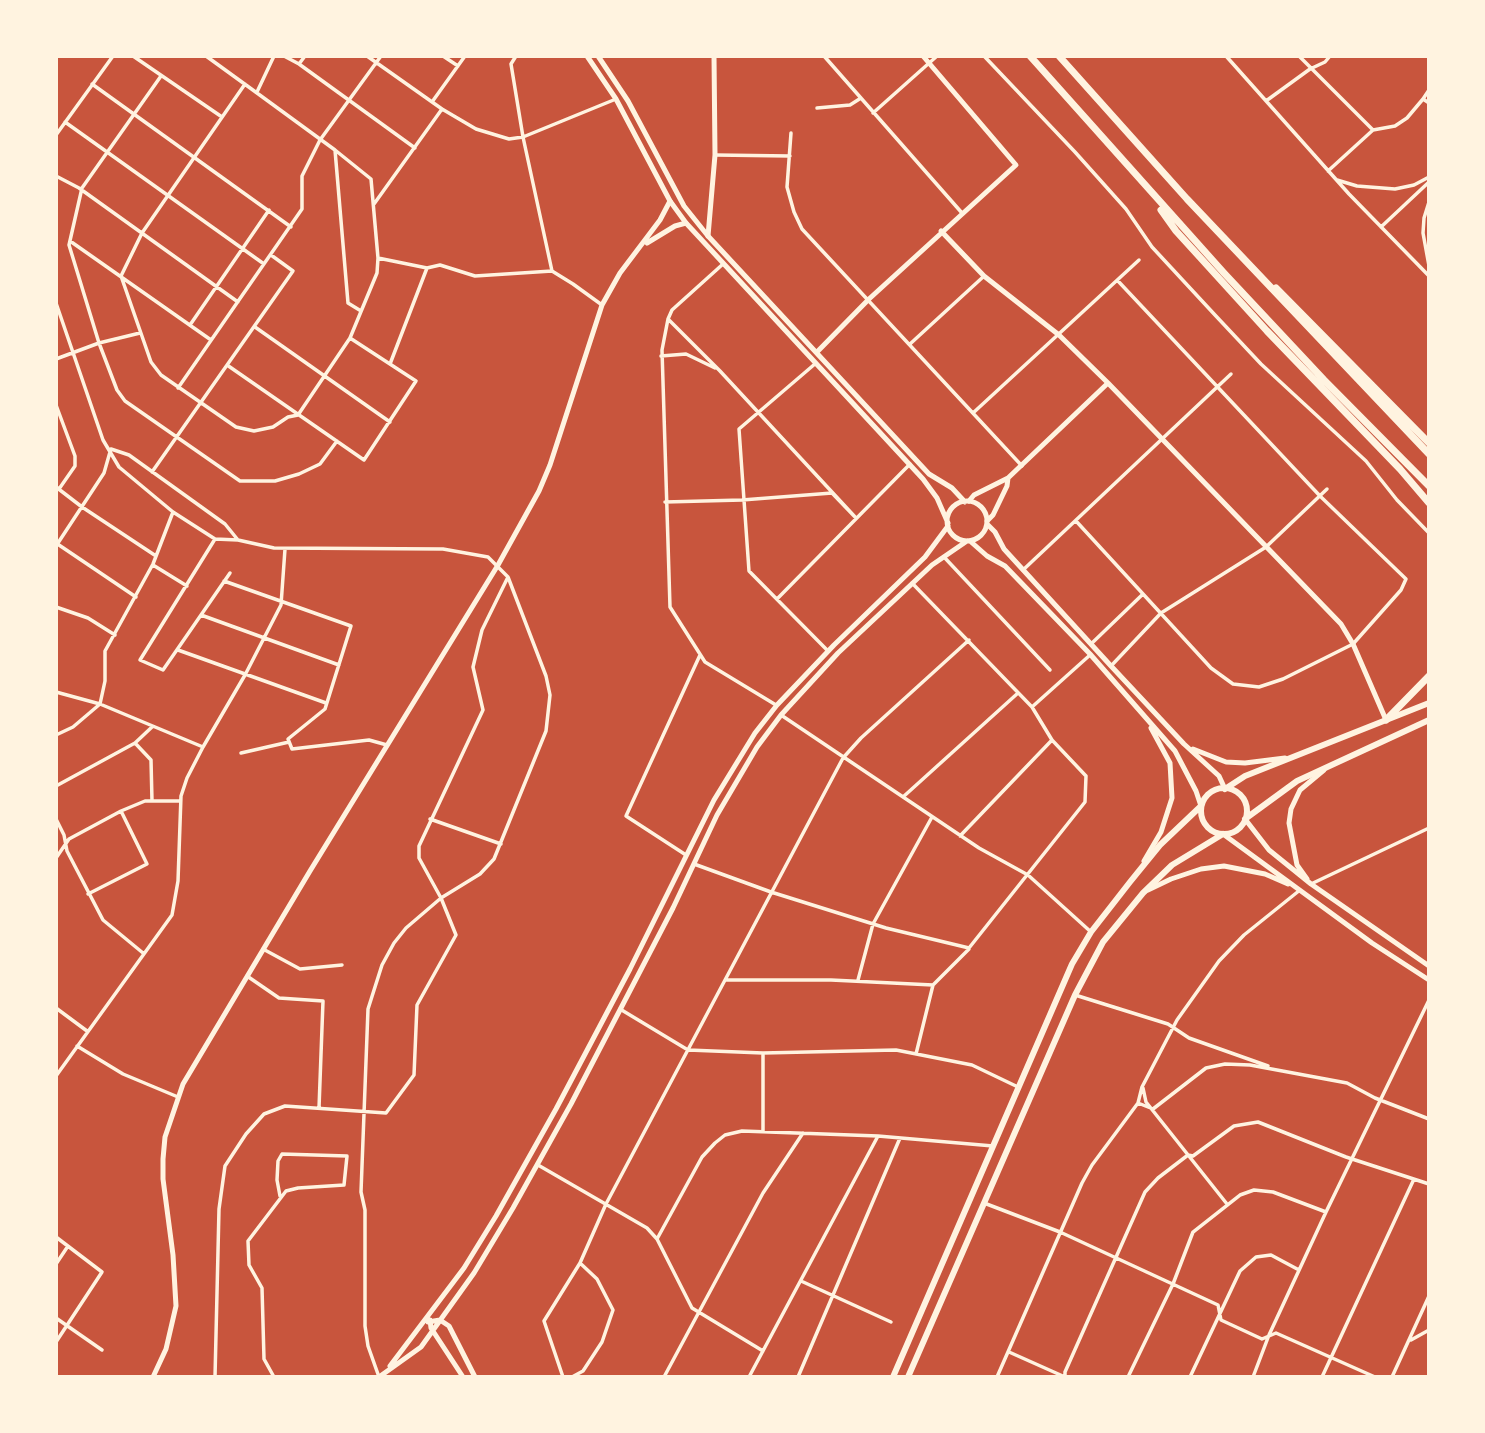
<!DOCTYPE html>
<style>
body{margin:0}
#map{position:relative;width:1485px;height:1433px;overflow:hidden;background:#c8553d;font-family:"Roboto Condensed",sans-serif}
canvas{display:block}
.frame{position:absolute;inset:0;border:58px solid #fff3e0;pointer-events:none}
</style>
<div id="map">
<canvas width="1485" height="1433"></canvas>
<div class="frame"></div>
</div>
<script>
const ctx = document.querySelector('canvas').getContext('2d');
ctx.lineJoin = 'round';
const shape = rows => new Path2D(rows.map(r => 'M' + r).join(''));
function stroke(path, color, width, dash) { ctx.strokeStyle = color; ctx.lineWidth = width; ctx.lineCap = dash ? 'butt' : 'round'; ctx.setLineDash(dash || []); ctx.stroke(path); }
stroke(shape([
 [133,56,222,117],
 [206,56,257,93,335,150,371,179,378,258,377,273,350,338,298,415,288,417,273,427,254,431,236,427,161,375,151,362,121,276,142,233,245,84],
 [284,56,299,64,415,148],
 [367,56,442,109,476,129,509,139,523,137,616,99],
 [443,56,458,66],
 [516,56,511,64,523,137,552,271],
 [824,56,962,213],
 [984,56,1075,152,1126,209,1152,247,1215,315,1261,364,1366,461,1397,500,1429,533],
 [1226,56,1349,194,1429,276],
 [1299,56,1373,130],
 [299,64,305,56],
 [161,76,82,188,69,245,99,343,117,390,125,401,240,481,275,481,299,474,320,464,337,441],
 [92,84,291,227],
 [1429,90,1423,99,1429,103],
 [257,92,274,56],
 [1266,101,1310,69,1325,62,1330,56],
 [432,102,465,56],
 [817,108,850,105,861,98],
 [873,113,937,56],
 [65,122,264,264],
 [791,133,787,187,794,212,802,229,1022,466],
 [56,135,113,56],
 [335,150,348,303,361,311],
 [715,155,790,156],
 [1328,171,1373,130,1395,126,1407,118,1423,99],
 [56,176,79,188,238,302],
 [1337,180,1357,186,1395,189,1414,185,1429,177],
 [1429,202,1424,218,1423,233,1429,266],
 [374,204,442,109],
 [1381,227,1429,182],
 [70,241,211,340],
 [378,258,427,268,440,265,475,276,552,271,573,284,602,305],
 [723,264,672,310,668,319,662,350,670,607,705,662,776,705],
 [56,303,103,440,119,467,173,512,215,539,238,540,274,548,443,549,488,557,508,577,546,676,550,695,546,731,494,859,480,874,441,898,406,928,394,943,382,965,368,1009,361,1192,365,1210,365,1326,368,1346,379,1377],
 [190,325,269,210],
 [255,327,390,422],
 [910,344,983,277],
 [661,356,686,354,715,368],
 [56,359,99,343,140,333],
 [816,363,739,429,749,571,828,651],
 [390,364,427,268],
 [227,365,364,460,416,381,350,338],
 [178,388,302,209,302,176,320,140,381,56],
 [56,405,75,456,75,466,59,489],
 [973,413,1139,260],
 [111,449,129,455,225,524,238,540],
 [152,472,293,271,271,255],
 [56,487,82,507,156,556],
 [665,502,742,500,832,493,856,518,720,371,668,319],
 [1076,521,1211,668,1233,684,1259,687,1283,679,1353,644,1401,590,1406,579,1320,496,1118,281],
 [215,539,140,660,163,670,230,573],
 [56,543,136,597],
 [56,546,104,473,110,452],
 [944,557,1050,670],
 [153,565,187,586],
 [1023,570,1231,374],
 [224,581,351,626,325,709,288,739,292,749,369,740,387,745],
 [912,583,1032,707,1090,655],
 [777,599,910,464],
 [56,607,88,618,115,635],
 [201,615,339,665],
 [1091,644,1143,594],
 [178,650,326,703],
 [1111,666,1161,613,1266,547,1327,489],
 [56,692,100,704,203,747],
 [781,715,979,848,1028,875,1091,932],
 [56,735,73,727,100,704,105,681,105,651,153,564,173,512],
 [135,743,151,760,152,801],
 [241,753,289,742],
 [56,786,135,743,152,727],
 [903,797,1018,693],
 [56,819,64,835,67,851,103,920,143,953],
 [430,819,501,844],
 [960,836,1052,740,1032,707],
 [686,855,626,816,700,655],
 [56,858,69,839,121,811,145,801,179,801],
 [694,864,771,892,886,928,969,948,1085,802,1086,776,1052,740],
 [1311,884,1429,828],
 [88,894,147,864,121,811],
 [263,949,300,969,342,965],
 [247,976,279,998,323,1001,319,1108],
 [726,980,831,980,933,985],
 [858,980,873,924,932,817],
 [933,985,969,949],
 [1075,995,1168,1024,1189,1038,1268,1066],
 [56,1008,87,1031],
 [620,1009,688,1050,763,1053,896,1050,972,1065,1018,1087],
 [77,1046,123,1074,178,1097],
 [916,1054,933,985],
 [56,1076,172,915,178,881,181,796,187,778,203,747,245,675,281,605,285,549],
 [1143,1088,1146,1102,1227,1204],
 [1138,1103,1142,1087,1177,1020,1219,961,1244,935,1300,890],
 [763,1132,763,1053],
 [538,1165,647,1228,657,1239,692,1308,763,1351],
 [984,1203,1060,1232,1218,1305,1221,1320,1262,1339,1276,1333,1375,1377],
 [56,1237,102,1272,56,1342],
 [657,1239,702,1157,715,1143,725,1135,742,1131,878,1136,993,1146],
 [56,1264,68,1246],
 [801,1281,891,1322],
 [56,1318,102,1350],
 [1411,1340,1429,1330],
 [1009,1352,1065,1377],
 [215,1377,219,1209,225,1166,246,1134,264,1114,285,1106,386,1113,414,1075,417,1005,456,935,441,898,419,858,419,846,483,710,473,667,482,630,508,577],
 [274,1377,264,1359,262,1288,249,1265,248,1241,286,1191,298,1188,344,1185,347,1156,282,1154,278,1161,277,1180,280,1196],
 [563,1377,544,1321,580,1263,606,1204,843,758,861,738,969,640],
 [572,1377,583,1371,602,1342,613,1310,597,1279,580,1263],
 [664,1377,763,1193,803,1133],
 [749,1377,878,1136],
 [798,1377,900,1138],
 [997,1377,1082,1183,1092,1165,1138,1103,1153,1109,1206,1068,1225,1064,1250,1065,1347,1083,1375,1098,1429,1119],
 [1065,1377,1065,1372,1145,1192,1158,1178,1188,1155,1193,1156,1234,1126,1258,1122,1346,1157,1429,1184],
 [1128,1377,1173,1284,1193,1232,1240,1195,1254,1190,1273,1192,1326,1212],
 [1190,1377,1240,1271,1256,1257,1271,1255,1299,1270],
 [1253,1377,1269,1335,1326,1212,1429,1000],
 [1322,1377,1414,1179],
 [1392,1377,1429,1296]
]), '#fff3e0', 3.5);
stroke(shape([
 [941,231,984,276,1059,335,1108,383,1341,624,1353,644,1386,720],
 [708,236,715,155,714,56],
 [647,243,675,226,686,223],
 [817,352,869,299,1016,165,923,56],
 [969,501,974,495,1008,478,1108,383],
 [987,521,993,515,1007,486,1008,478],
 [153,1377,166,1349,176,1306,173,1255,163,1179,163,1159,165,1137,183,1084,310,871,498,565,539,491,550,465,602,305,620,273,660,220,670,201]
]), '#fff3e0', 5);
stroke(shape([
 [587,56,616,99,670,201,686,223,923,479,937,498,948,523],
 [598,56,628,101,684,206,708,236,929,474,952,488,965,502],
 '947 521a20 20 0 1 1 40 0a20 20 0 1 1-40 0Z',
 [987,524,995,532,1004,549,1111,666,1184,744,1219,776,1225,789],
 [970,541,987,556,1005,566,1090,654,1175,751,1196,791,1201,806],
 [1193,749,1226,762,1245,763,1285,758],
 [1245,819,1269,850,1311,884,1429,966],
 [1223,834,1372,943,1429,980],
 [1144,861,1161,832,1172,798,1170,763,1151,728],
 [1307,879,1297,865,1289,823,1291,809,1300,790,1324,770],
 [1148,890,1171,879,1201,869,1224,866,1265,874,1288,884],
 [430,1320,431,1328,463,1377],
 [428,1322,440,1320,449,1326,475,1377],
 [390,1366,464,1268,496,1216,556,1109,630,969,714,800,755,733,777,705,834,645,925,557,948,526],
 [379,1377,421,1347,474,1273,513,1208,571,1104,673,908,717,815,757,747,781,715,838,653,932,565,967,541]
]), '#fff3e0', 5);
stroke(shape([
 '1201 811a23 23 0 1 1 46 0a23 23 0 1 1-46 0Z',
 [1225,789,1245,776,1429,703],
 [1245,819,1297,781,1429,720],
 [893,1377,1072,964,1091,932,1130,882,1160,845,1201,806],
 [908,1377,1075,995,1103,942,1143,893,1172,865,1223,834]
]), '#fff3e0', 6);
stroke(shape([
 [1030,56,1224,273,1324,380,1429,486],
 [1059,56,1187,199,1429,454],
 [1161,210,1176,231,1267,331,1400,469,1429,503],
 [1276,288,1429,443],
 [1386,720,1429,676]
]), '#fff3e0', 7);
</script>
